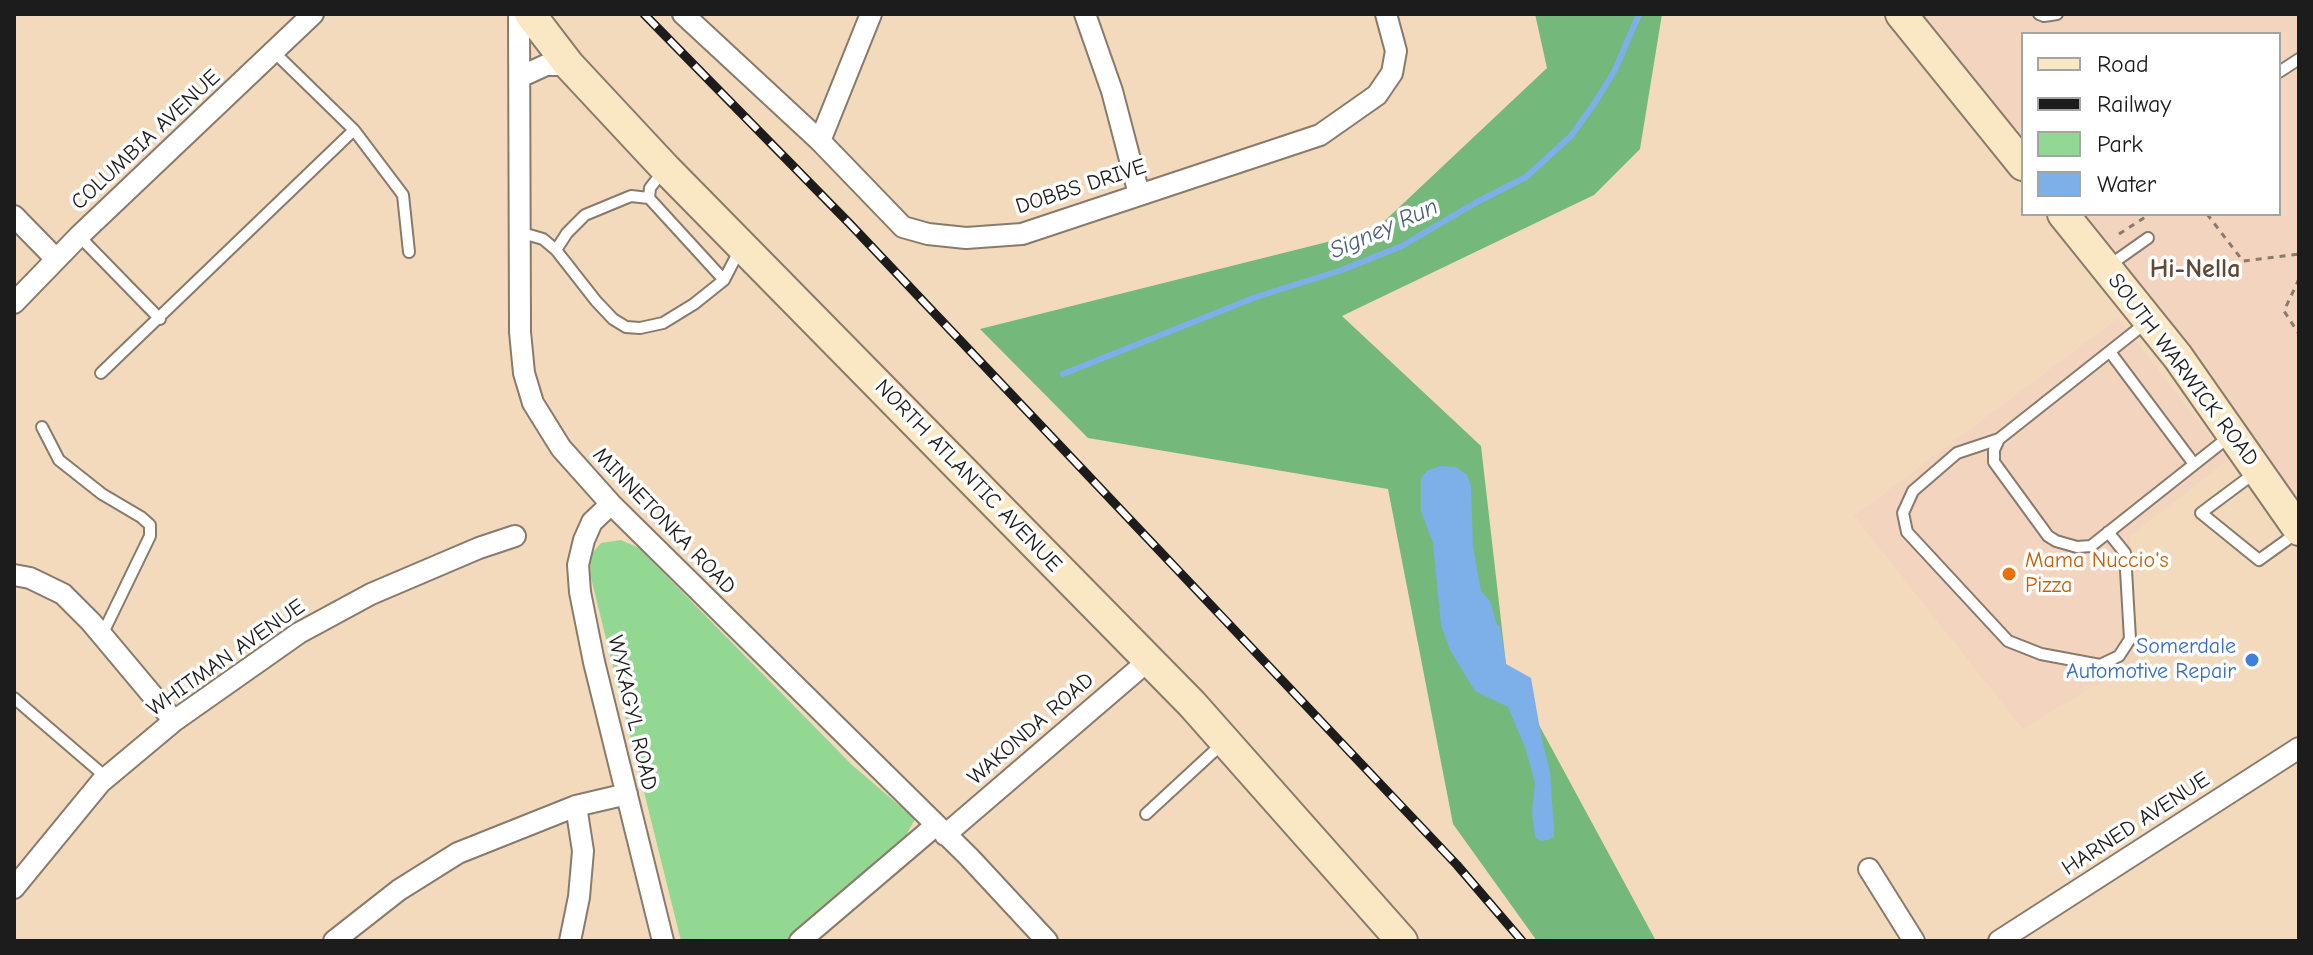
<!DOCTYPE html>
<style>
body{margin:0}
#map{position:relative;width:2313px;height:955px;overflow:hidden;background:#f3dabc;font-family:"Comic Neue",sans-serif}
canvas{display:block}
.frame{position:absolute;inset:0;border:16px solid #1c1c1c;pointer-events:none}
.legend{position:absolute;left:2021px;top:32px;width:260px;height:184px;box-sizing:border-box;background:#fff;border:2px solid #a4a4a4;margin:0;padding:10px 14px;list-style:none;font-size:24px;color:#1c1c1c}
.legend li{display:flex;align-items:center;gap:16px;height:40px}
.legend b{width:40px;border:2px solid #a4a4a4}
</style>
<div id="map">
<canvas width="2313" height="955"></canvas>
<div class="frame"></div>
<ul class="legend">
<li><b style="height:10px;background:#fae7c3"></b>Road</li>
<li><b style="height:10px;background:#1c1c1c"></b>Railway</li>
<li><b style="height:22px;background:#92d892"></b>Park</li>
<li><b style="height:22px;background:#7dafe9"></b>Water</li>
</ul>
</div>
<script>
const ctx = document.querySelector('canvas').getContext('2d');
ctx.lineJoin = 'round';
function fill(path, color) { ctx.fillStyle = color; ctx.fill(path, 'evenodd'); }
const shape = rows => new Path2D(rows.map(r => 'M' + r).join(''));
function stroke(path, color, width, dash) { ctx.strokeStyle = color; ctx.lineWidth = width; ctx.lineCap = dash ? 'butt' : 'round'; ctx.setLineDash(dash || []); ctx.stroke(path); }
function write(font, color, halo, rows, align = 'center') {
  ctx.font = font + ' "Comic Neue",sans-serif'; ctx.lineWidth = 7; ctx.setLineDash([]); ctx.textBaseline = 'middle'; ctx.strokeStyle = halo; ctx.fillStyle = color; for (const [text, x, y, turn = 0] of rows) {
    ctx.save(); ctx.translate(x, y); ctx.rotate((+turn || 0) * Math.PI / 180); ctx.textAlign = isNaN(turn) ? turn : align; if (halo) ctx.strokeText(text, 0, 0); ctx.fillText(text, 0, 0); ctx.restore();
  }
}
fill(shape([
 [1901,14,2299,14,2299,542,2063,214,2279,214,2279,34,2023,34,2023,165],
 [2118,318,2228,460,2130,536,2138,659,2023,729,1854,516]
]), '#f3d4bf');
fill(shape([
 [621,540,639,548,851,764,915,819,903,841,788,941,681,941,590,574,591,555,601,543]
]), '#92d892');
fill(shape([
 [1535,14,1662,14,1640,149,1594,195,1342,316,1481,446,1506,664,1656,941,1537,941,1453,824,1388,489,1088,438,980,329,1375,230,1547,68]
]), '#75b87c');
fill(shape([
 [1440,466,1456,467,1467,475,1471,486,1473,547,1481,591,1490,601,1497,625,1500,626,1506,664,1531,678,1541,735,1550,772,1554,829,1554,837,1547,840,1541,841,1535,837,1532,812,1535,783,1525,747,1508,707,1475,691,1450,650,1441,625,1433,543,1421,511,1421,478,1427,471]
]), '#7dafe9');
stroke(shape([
 [1063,374,1256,297,1342,270,1402,246,1475,203,1526,177,1571,136,1594,104,1615,70,1639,14]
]), '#7dafe9', 6);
const lane = shape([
 [2039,14,2044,16,2057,14],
 [2279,72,2299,59],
 [354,130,403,195,409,252],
 [664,170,650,188,649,198,724,280],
 [519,232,543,239,556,250,596,301,613,319,626,327,640,328,663,323,694,304,724,280,739,251],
 [79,236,160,319],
 [556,250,567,233,585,215,631,196,649,198],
 [2107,267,2148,238],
 [2147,322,1999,439,1994,450,1994,462,2048,536,2056,541,2077,547,2091,546,2230,436],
 [2110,352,2194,464],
 [101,373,354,130,274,52],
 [42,427,59,460,102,494,141,517,150,525,150,536,102,635],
 [1999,439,1957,453,1913,491,1903,513,1907,532,2008,641,2041,654,2100,665,2119,656,2130,639,2125,553,2108,532],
 [2256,472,2201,513,2259,560,2298,532],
 [14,698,107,778],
 [1146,814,1224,742]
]);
const street = shape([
 [519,14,520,332,524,373,533,403,561,448,611,504,969,857,1047,941],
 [683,14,820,141,903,227,928,234,966,238,1022,234,1320,135,1377,95,1392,73,1396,51,1386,14],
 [1085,14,1112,91,1139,194],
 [520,77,546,65,569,65],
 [820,141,871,14],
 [14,216,56,259],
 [14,303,79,236,313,14],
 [611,504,592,522,584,540,578,565,580,592,594,662,663,941],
 [14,575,30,578,63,594,91,622,174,721],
 [945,835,1149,660],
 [1869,869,1914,941],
 [14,888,101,782,174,721,299,633,371,594,479,548,515,536],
 [334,941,399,890,458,853,576,806,627,794],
 [570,941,579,897,583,851,576,806],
 [800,941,935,826],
 [1999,941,2299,748]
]);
const secondary = shape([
 [530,14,569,65,666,169,1192,704,1402,941],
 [1901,14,2023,165],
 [2063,214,2178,357,2299,530]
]);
stroke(lane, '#887b6c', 14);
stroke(street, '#887b6c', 24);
stroke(secondary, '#887b6c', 34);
stroke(shape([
 [2207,214,2243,261,2299,254],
 [2119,234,2150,214],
 [2299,279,2284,311,2299,334]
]), '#887b6c', 3, [6, 6]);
stroke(lane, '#fff', 10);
stroke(street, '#fff', 20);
stroke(secondary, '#fae7c3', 30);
const rail = shape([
 [644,14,850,224,1457,865,1522,941]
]);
stroke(rail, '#1c1c1c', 9);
stroke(rail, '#fff', 6, [18]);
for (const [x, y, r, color] of [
 [2009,574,8,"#e8710a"],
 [2252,660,8,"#3f7fe0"]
]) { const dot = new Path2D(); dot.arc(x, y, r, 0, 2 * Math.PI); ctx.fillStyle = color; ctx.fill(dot); stroke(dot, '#fff', 3); }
write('22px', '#1c1c1c', '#fff', [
 ["COLUMBIA AVENUE",146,140,-43],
 ["DOBBS DRIVE",1081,187,-18],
 ["SOUTH WARWICK ROAD",2183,370,53],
 ["NORTH ATLANTIC AVENUE",968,476,46],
 ["MINNETONKA ROAD",664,521,46],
 ["WHITMAN AVENUE",226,658,-35],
 ["WYKAGYL ROAD",632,713,77],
 ["WAKONDA ROAD",1031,729,-41],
 ["HARNED AVENUE",2136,824,-33]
]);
write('22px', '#c56008', '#fff', [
 ["Mama Nuccio's",2025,561],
 ["Pizza",2025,586]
], 'left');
write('22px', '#366cbe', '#fff', [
 ["Somerdale",2236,647],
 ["Automotive Repair",2236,672]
], 'right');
write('italic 24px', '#485e78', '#fff', [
 ["Signey Run",1384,229,-24]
]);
write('bold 26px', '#604836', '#fff', [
 ["Hi-Nella",2195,270]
]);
</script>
